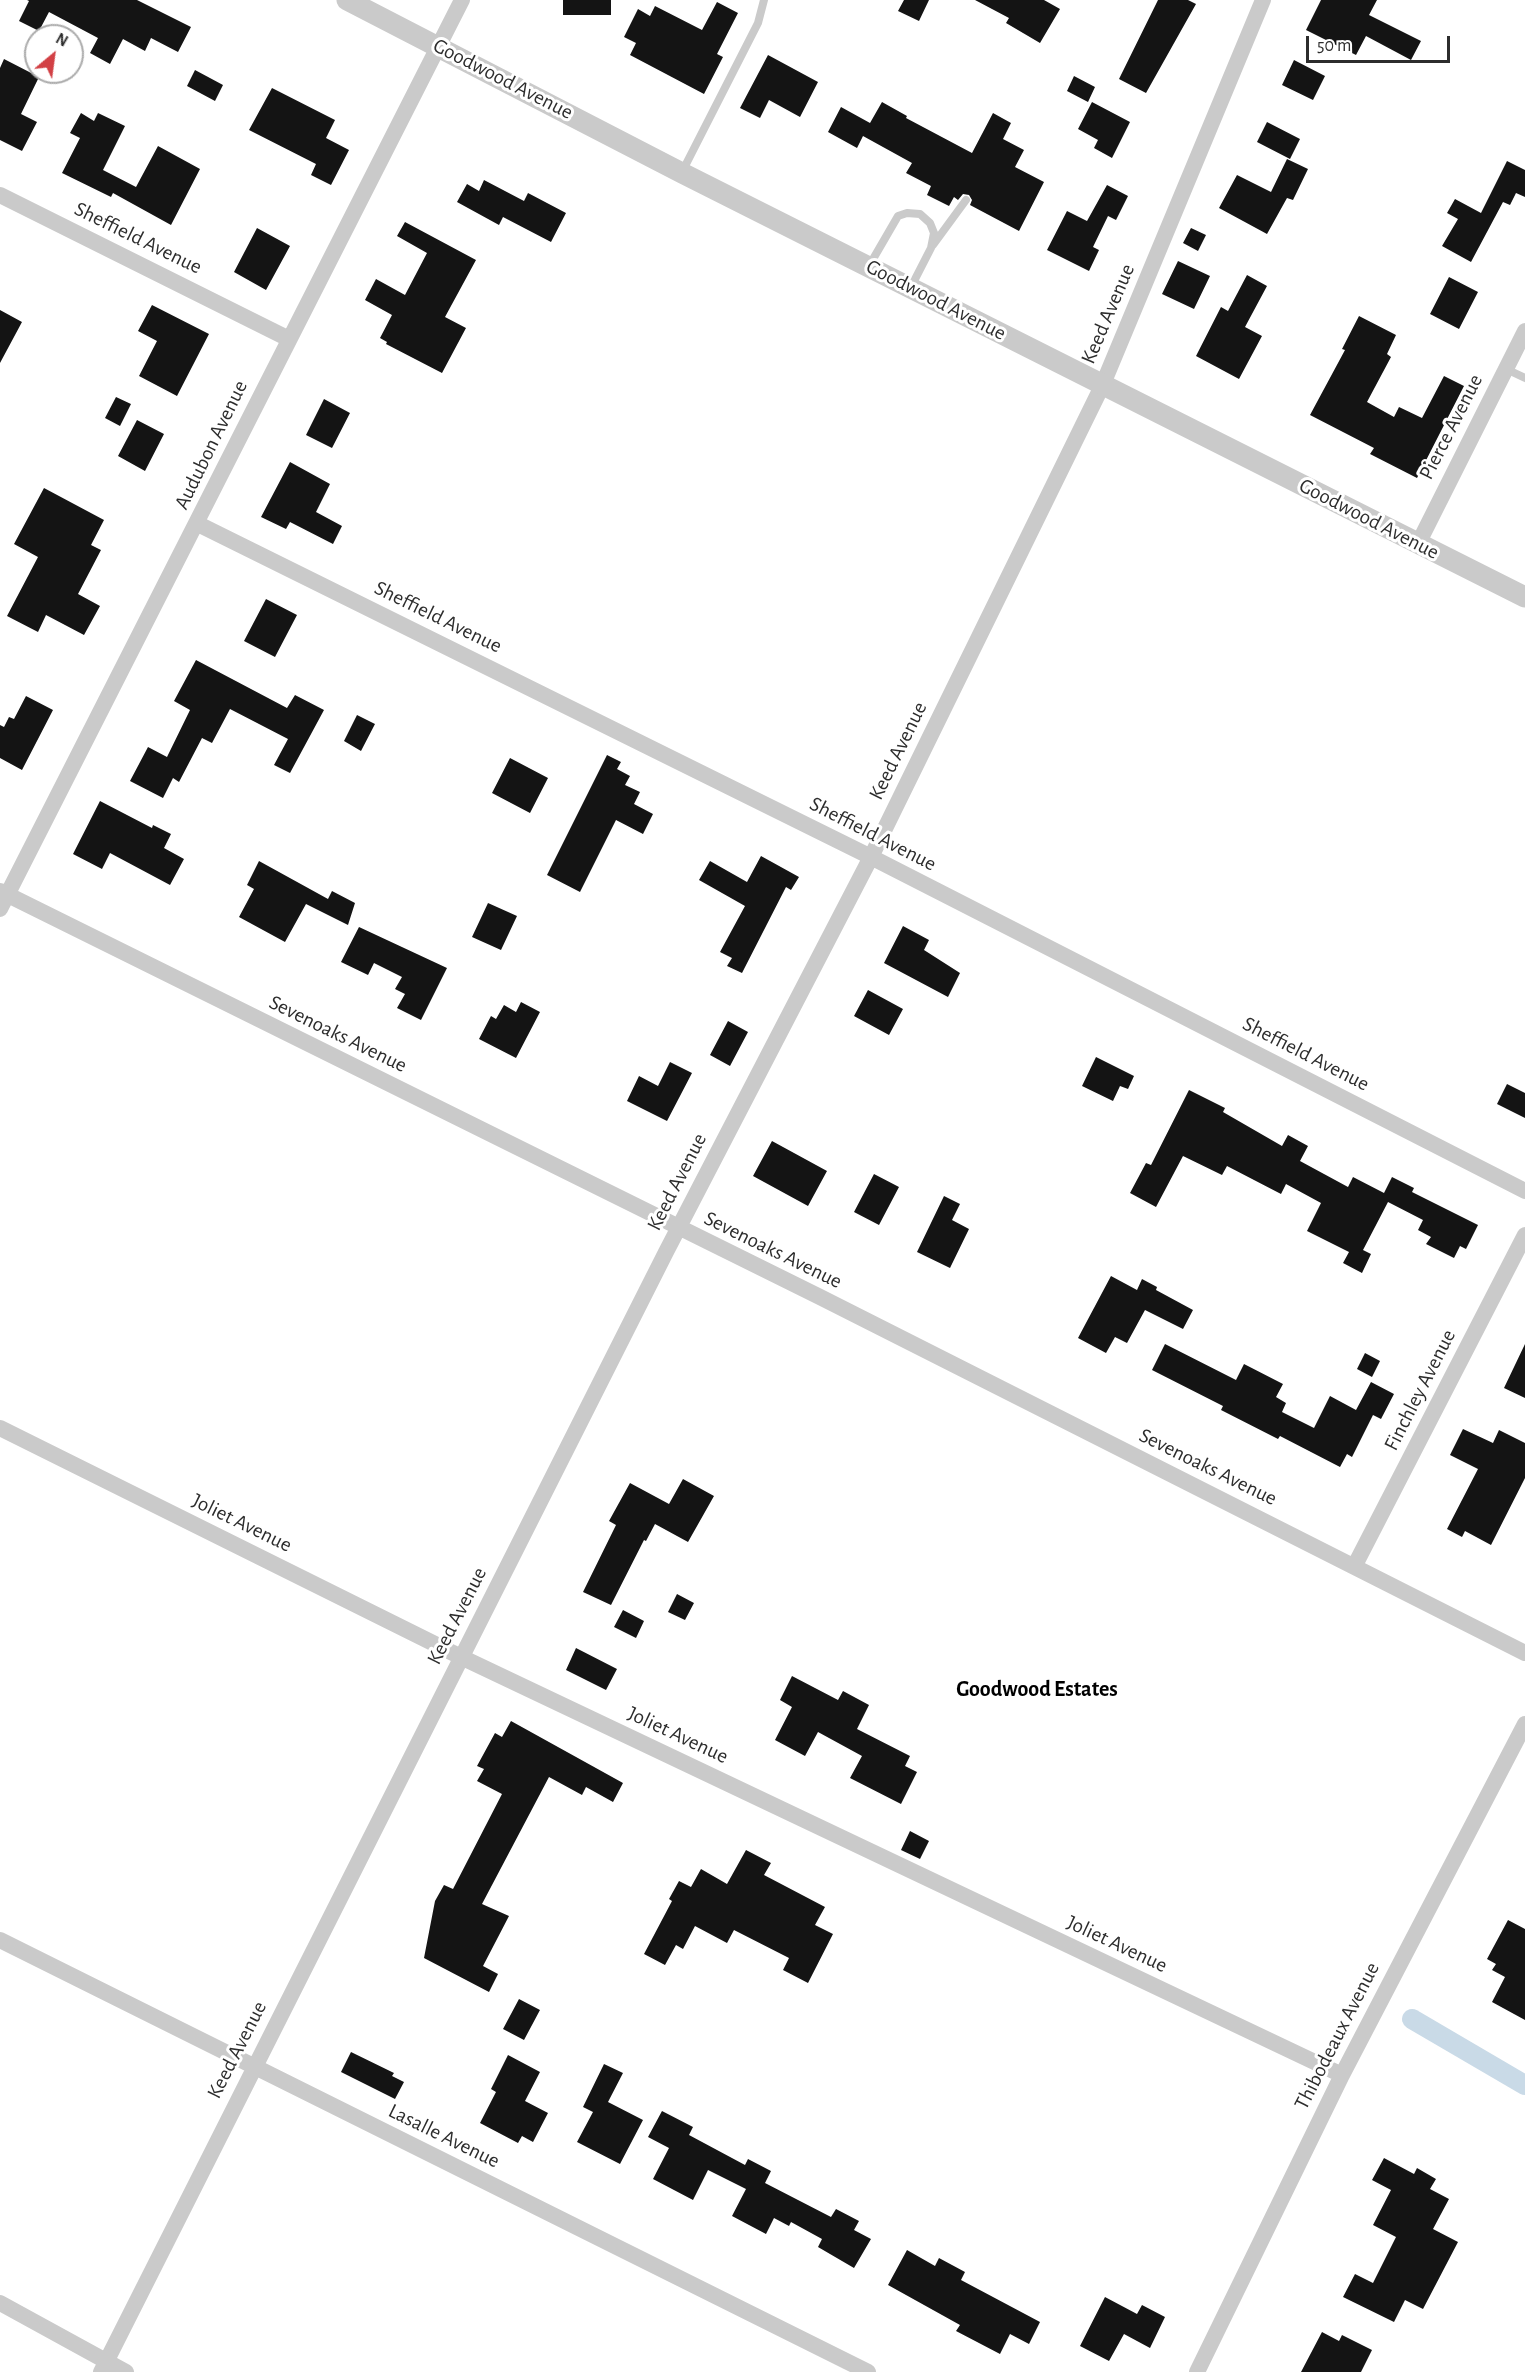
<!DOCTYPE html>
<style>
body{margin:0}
#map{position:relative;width:1525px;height:2372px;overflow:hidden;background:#fff;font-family:"Alegreya Sans",sans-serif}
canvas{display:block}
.north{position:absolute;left:24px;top:24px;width:60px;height:60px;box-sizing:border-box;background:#fff;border:2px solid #ababab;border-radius:50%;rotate:29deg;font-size:16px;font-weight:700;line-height:24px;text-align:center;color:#2d2d2d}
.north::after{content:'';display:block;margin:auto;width:21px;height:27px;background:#d24045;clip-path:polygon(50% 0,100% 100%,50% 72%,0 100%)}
.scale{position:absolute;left:1306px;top:36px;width:144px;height:27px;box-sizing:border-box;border:3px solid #2d2d2d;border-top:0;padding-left:8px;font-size:18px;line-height:21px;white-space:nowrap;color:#2d2d2d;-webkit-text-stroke:4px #fff;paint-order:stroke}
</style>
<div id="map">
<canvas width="1525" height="2372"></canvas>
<div class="north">N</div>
<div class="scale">50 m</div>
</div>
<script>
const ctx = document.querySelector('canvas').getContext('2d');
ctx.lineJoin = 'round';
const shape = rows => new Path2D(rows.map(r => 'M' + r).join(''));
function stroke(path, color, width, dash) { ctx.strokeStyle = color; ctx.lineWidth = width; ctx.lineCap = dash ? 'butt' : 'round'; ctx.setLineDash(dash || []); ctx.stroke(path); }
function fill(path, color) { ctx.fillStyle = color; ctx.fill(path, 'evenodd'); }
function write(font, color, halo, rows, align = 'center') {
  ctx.font = font + ' "Alegreya Sans",sans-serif'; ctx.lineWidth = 6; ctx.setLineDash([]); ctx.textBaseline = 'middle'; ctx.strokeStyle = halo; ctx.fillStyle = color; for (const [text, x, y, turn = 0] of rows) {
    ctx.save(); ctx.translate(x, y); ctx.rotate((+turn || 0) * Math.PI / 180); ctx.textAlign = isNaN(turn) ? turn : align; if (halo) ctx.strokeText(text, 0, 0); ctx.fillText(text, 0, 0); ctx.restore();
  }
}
stroke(shape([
 [1412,2019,1525,2085]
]), '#c9dae7', 20);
fill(shape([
 [27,0,137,0,191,27,178,52,151,38,145,51,123,39,110,64,90,53,98,38,49,12,39,31,19,21,29,1],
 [563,0,611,0,611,15,563,15],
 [904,0,929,0,919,21,898,11],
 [975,0,1044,0,1060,9,1040,43,1006,23,1009,18],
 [1158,0,1188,0,1196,4,1146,93,1119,79],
 [1321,0,1377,0,1369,15,1421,41,1411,60,1366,36,1356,55,1306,30],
 [717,2,738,13,717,54,723,57,704,94,630,55,636,43,624,37,638,9,650,16,655,6,702,30],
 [768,55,818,82,800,117,769,100,760,118,740,108],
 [4,59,39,77,21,114,37,122,22,151,0,140,0,68],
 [1294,60,1325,76,1313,100,1282,85],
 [195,70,223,85,215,101,187,86],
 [1074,76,1095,87,1088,102,1067,91],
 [272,88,335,120,326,138,349,150,331,185,311,175,316,164,249,130],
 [882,102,907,116,906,118,972,153,993,113,1011,123,1003,139,1024,150,1015,167,1044,182,1019,231,970,205,972,200,969,195,963,194,958,200,954,197,949,206,927,195,931,186,906,173,912,163,863,136,857,148,828,132,841,107,870,123],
 [1092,102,1130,122,1112,158,1094,148,1098,140,1078,129],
 [81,113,94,121,98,113,125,126,103,170,136,187,158,146,200,169,171,225,113,193,111,197,62,173,80,138,70,133],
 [1267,122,1300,139,1290,159,1257,142],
 [1287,159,1308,169,1293,200,1287,198,1267,234,1219,208,1237,175,1271,192],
 [1507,161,1525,170,1525,197,1516,193,1510,205,1503,202,1471,262,1442,246,1458,219,1447,213,1455,199,1481,213],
 [484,180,524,201,528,193,566,213,551,242,503,217,499,225,457,202,467,184,479,191],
 [1107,185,1128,196,1116,220,1108,216,1093,247,1099,250,1089,271,1047,250,1067,211,1087,221],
 [405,222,476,260,445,317,466,328,442,373,386,344,387,342,380,338,392,315,365,300,376,279,405,295,427,253,397,236],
 [257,228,290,246,266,290,234,272],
 [1191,228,1206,235,1198,251,1183,243],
 [1178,261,1210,276,1194,309,1162,294],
 [1247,275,1267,286,1245,327,1262,336,1239,379,1196,356,1221,307,1228,311],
 [1449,277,1478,292,1459,329,1430,314],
 [152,305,209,334,177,396,139,376,157,341,138,331],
 [0,310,22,322,0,363],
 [1359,316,1396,335,1387,354,1391,357,1367,402,1394,417,1399,407,1422,418,1444,376,1464,386,1417,478,1370,454,1374,448,1310,415,1345,350,1342,349],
 [116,397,131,404,120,426,105,418],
 [324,399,350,413,332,448,306,435],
 [137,420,164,434,145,471,118,456],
 [290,462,330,484,316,512,342,526,333,544,290,522,286,529,261,517],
 [44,488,104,520,91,545,101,550,78,594,100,606,84,635,46,615,38,632,7,616,38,557,14,544],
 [266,599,297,615,275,657,244,641],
 [196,660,287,708,295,695,324,710,290,773,274,765,288,739,230,709,212,743,202,738,179,782,173,778,163,798,130,781,148,747,167,757,190,710,174,701],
 [26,696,53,710,22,770,0,758,0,725,4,727,9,717,14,719],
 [357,715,375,724,361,751,344,741],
 [607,755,621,762,617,769,630,776,625,785,640,792,634,804,653,814,643,834,616,820,580,892,547,875],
 [510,758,548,778,530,813,492,793],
 [100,801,152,828,153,825,171,834,164,848,184,859,170,885,110,853,102,869,73,854],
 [761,856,799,877,791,890,786,887,742,973,727,966,732,958,720,952,745,906,699,880,710,861,747,882],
 [259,861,328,899,332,891,355,903,348,925,306,904,285,942,239,917,254,889,247,885],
 [488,903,517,916,501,950,472,937],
 [903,926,929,940,924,950,960,973,948,997,884,963],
 [359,927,447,968,421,1020,397,1008,405,994,395,989,402,977,374,963,368,975,341,962],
 [868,990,903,1009,889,1035,854,1016],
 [521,1002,540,1012,516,1058,479,1039,491,1016,496,1019,504,1005,516,1012],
 [728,1021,748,1032,730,1066,710,1055],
 [1096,1057,1134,1076,1128,1089,1120,1086,1113,1101,1082,1086],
 [670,1062,692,1073,667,1121,627,1101,639,1076,658,1086],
 [1507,1084,1525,1093,1525,1118,1497,1104],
 [1189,1090,1225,1108,1223,1112,1282,1146,1288,1135,1308,1146,1300,1161,1348,1187,1353,1177,1384,1193,1392,1177,1414,1188,1412,1192,1478,1225,1466,1249,1460,1246,1454,1258,1426,1244,1431,1237,1418,1230,1423,1220,1388,1202,1363,1250,1371,1254,1362,1273,1343,1263,1349,1252,1307,1231,1321,1203,1286,1184,1281,1194,1227,1166,1222,1175,1183,1156,1156,1207,1130,1193,1146,1163,1151,1165],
 [772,1141,827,1171,808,1206,753,1176],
 [874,1174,899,1187,879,1225,854,1212],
 [944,1196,960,1204,952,1220,969,1229,950,1268,917,1252],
 [1111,1276,1137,1290,1142,1279,1157,1287,1156,1290,1193,1310,1183,1329,1145,1310,1127,1343,1115,1337,1106,1353,1078,1338],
 [1165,1344,1236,1380,1244,1364,1283,1384,1276,1397,1286,1403,1282,1412,1314,1428,1330,1396,1356,1410,1371,1382,1394,1394,1381,1419,1373,1415,1352,1457,1347,1454,1340,1467,1280,1436,1278,1439,1221,1410,1223,1406,1152,1370],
 [1525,1344,1525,1398,1504,1388],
 [1365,1353,1380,1361,1372,1377,1357,1369],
 [1463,1429,1493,1443,1499,1430,1525,1443,1525,1478,1491,1545,1465,1531,1462,1537,1447,1529,1478,1469,1450,1455],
 [683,1479,714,1496,688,1542,655,1524,646,1541,644,1540,611,1605,583,1592,616,1525,609,1521,630,1483,669,1504],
 [677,1594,694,1603,685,1620,668,1612],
 [623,1610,644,1621,636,1638,614,1627],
 [576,1648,617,1669,606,1690,566,1670],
 [792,1676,838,1700,843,1691,869,1705,857,1729,910,1756,905,1766,917,1772,901,1804,850,1778,862,1756,818,1732,805,1756,775,1740,792,1707,780,1700],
 [511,1721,623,1783,613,1802,586,1787,582,1795,549,1777,482,1904,509,1916,483,1966,498,1974,489,1992,424,1958,435,1901,444,1885,453,1889,502,1794,477,1781,484,1769,477,1766,495,1733,502,1737],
 [910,1831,929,1841,920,1859,901,1850],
 [746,1850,771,1863,764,1875,825,1907,815,1925,833,1934,808,1983,783,1970,789,1958,734,1930,727,1943,695,1926,683,1949,676,1945,665,1965,644,1954,672,1901,669,1899,679,1881,691,1887,701,1869,727,1884],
 [1508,1920,1525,1929,1525,2020,1492,2002,1505,1977,1492,1970,1496,1964,1487,1959],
 [519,1999,540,2010,524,2040,503,2029],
 [351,2052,394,2073,392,2076,404,2082,395,2099,341,2072],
 [508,2055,540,2072,525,2101,548,2113,533,2142,522,2136,518,2143,480,2123,496,2092,491,2089],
 [604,2064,623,2073,608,2102,643,2120,620,2164,577,2142,593,2112,583,2107],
 [662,2111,693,2127,689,2135,745,2165,748,2159,771,2171,765,2183,831,2217,836,2209,859,2221,854,2230,871,2239,854,2268,818,2247,822,2239,791,2222,789,2226,774,2218,766,2234,732,2216,746,2189,708,2170,693,2200,653,2179,669,2148,648,2137],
 [1384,2158,1414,2174,1417,2168,1436,2179,1430,2189,1449,2199,1433,2229,1458,2242,1423,2309,1405,2300,1394,2322,1343,2297,1355,2274,1373,2283,1396,2237,1373,2225,1391,2190,1372,2180],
 [907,2250,935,2266,939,2258,965,2272,961,2280,1040,2322,1029,2344,1010,2334,1000,2354,956,2331,960,2325,888,2285],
 [1105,2297,1137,2314,1142,2305,1165,2317,1150,2348,1124,2334,1109,2361,1080,2346],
 [1322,2332,1339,2341,1342,2335,1372,2350,1361,2372,1301,2372]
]), '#141414');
stroke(shape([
 [682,172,758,23,764,0],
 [933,245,966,200],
 [869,266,898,216,907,213,920,214,930,223,934,233,931,248,911,287],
 [1506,369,1525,378]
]), '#cacaca', 8);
stroke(shape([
 [0,195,289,339],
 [198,524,871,857,1525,1191],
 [1418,544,1525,331],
 [0,891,820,1297,1525,1653],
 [0,909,462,0],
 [0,1428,461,1657,1342,2075],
 [1355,1565,1525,1235],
 [0,1940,868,2372],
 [0,2303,126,2372],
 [101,2372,666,1252,871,857,1103,384,1263,0],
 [1197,2372,1342,2075,1525,1724]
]), '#cacaca', 16);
stroke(shape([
 [347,0,682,173,1525,597]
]), '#cacaca', 21);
write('21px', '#2d2d2d', '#fff', [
 ["Goodwood Avenue",503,79,27],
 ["Sheffield Avenue",138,238,26],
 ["Goodwood Avenue",936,300,27],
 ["Keed Avenue",1108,314,-67],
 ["Pierce Avenue",1451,427,-63],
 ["Audubon Avenue",211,445,-64],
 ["Goodwood Avenue",1369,519,27],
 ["Sheffield Avenue",438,617,26],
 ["Keed Avenue",898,751,-64],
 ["Sheffield Avenue",873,834,27],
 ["Sevenoaks Avenue",338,1034,26],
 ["Sheffield Avenue",1306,1054,27],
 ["Keed Avenue",677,1182,-63],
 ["Sevenoaks Avenue",773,1250,26],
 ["Finchley Avenue",1420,1390,-63],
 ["Sevenoaks Avenue",1208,1467,26],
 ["Joliet Avenue",242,1523,26],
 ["Keed Avenue",457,1616,-63],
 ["Joliet Avenue",678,1735,25],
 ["Joliet Avenue",1117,1944,25],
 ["Thibodeaux Avenue",1337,2036,-63],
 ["Keed Avenue",237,2050,-63],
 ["Lasalle Avenue",444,2136,26]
]);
write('bold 22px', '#000', '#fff', [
 ["Goodwood Estates",1037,1689]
]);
</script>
